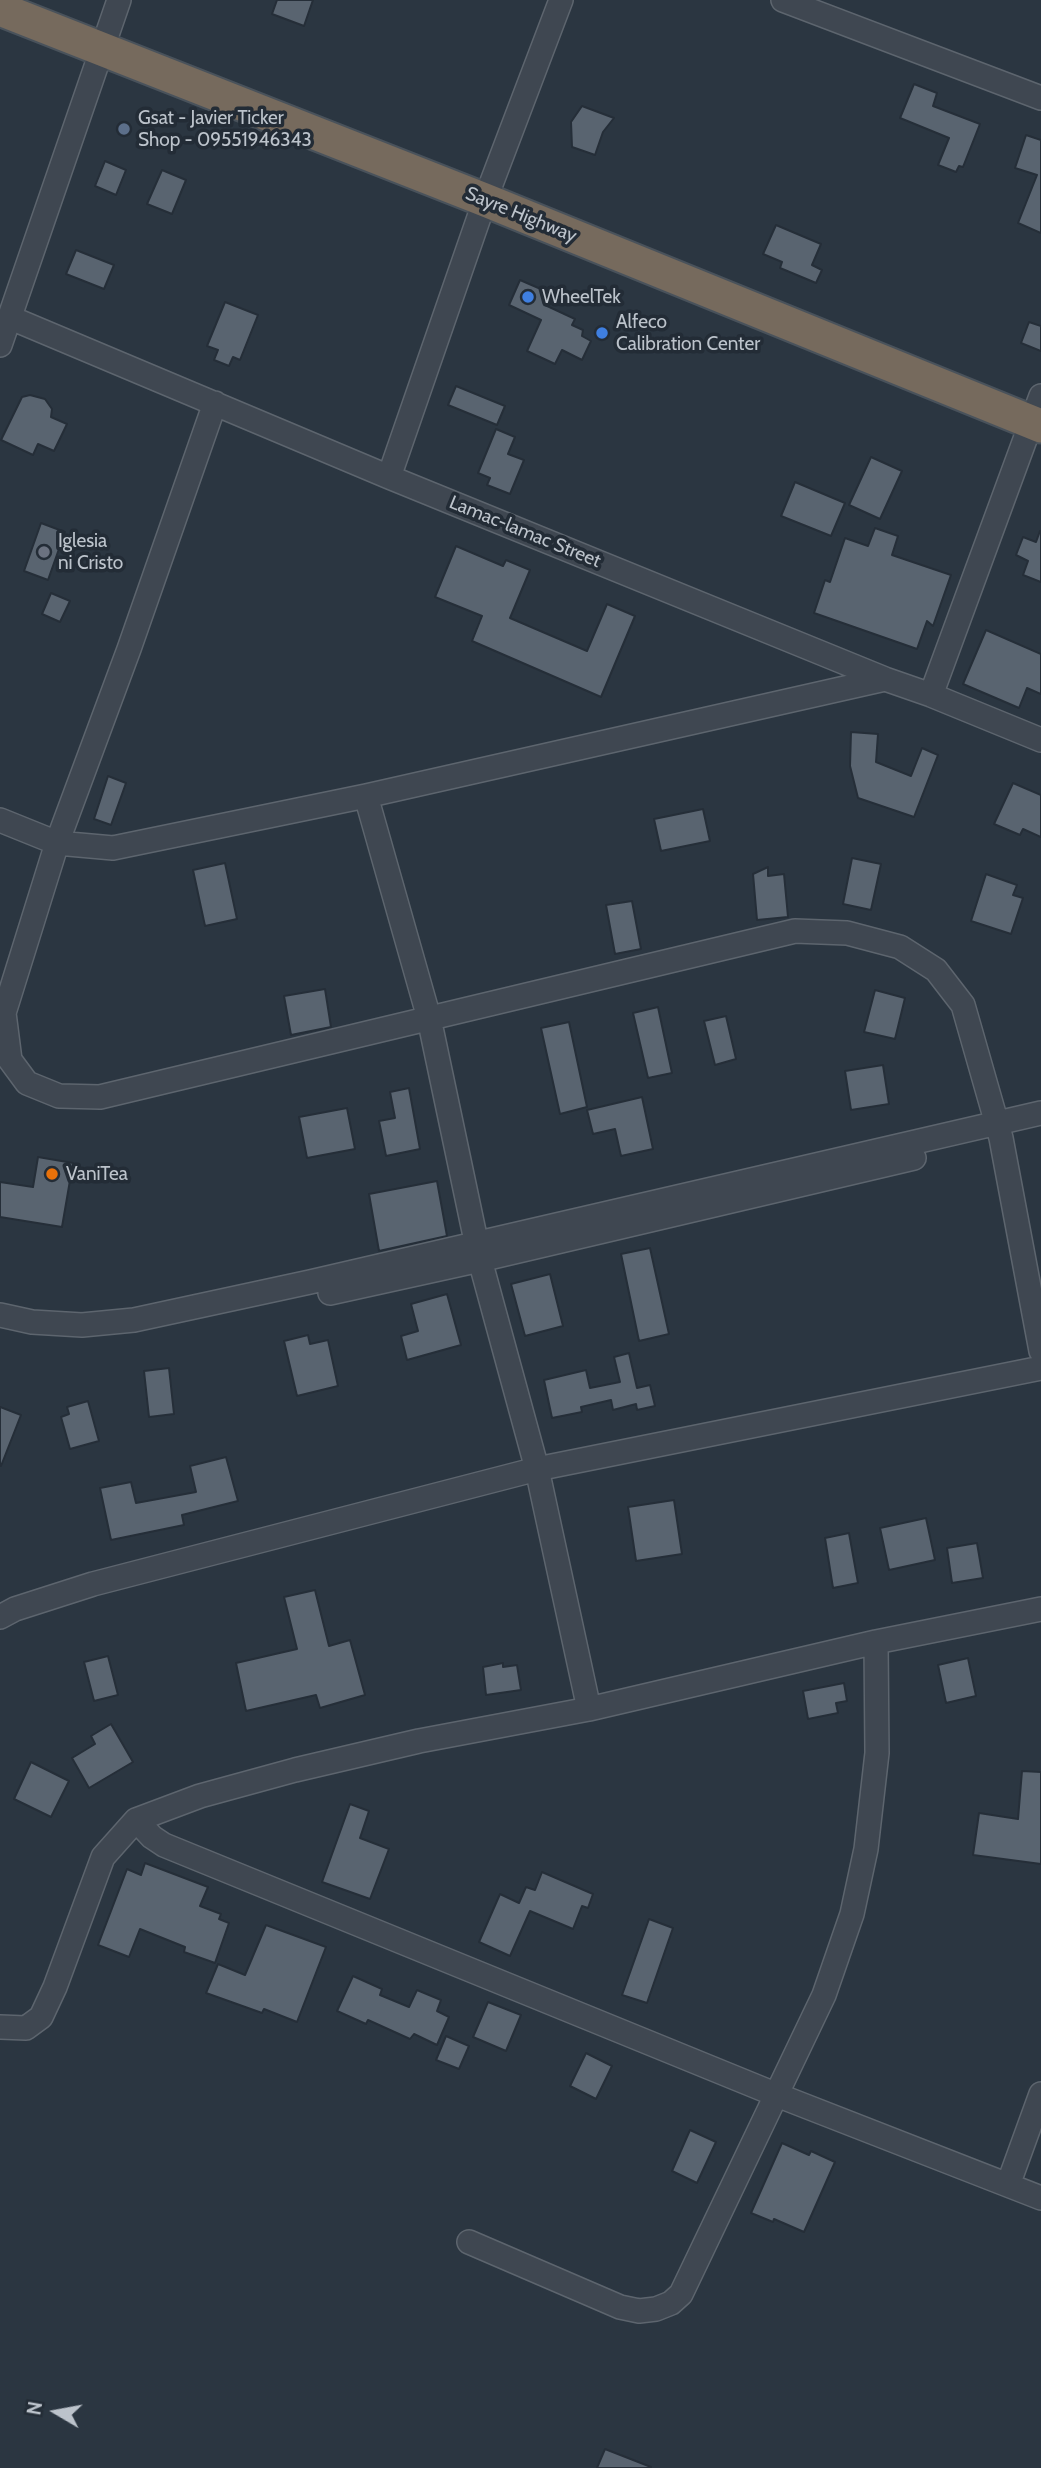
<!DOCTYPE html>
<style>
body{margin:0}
#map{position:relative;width:1041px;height:2468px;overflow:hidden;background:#2b3641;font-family:Cabin,sans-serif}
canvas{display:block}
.north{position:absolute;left:21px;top:2377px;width:70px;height:70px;-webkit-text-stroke:5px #232c36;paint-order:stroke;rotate:280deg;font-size:19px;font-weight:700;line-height:28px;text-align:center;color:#bcc3cb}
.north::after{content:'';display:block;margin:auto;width:24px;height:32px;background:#bcc3cb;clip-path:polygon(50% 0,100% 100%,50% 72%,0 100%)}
</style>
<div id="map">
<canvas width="1041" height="2468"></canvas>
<div class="north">N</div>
</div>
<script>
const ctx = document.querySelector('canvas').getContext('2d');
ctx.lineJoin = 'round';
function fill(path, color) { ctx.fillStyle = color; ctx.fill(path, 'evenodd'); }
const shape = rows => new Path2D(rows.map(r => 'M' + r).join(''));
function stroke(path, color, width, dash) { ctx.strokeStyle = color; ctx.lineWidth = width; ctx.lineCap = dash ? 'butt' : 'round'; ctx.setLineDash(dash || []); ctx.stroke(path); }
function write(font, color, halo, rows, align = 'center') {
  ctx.font = font + ' Cabin,sans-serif'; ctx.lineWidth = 7; ctx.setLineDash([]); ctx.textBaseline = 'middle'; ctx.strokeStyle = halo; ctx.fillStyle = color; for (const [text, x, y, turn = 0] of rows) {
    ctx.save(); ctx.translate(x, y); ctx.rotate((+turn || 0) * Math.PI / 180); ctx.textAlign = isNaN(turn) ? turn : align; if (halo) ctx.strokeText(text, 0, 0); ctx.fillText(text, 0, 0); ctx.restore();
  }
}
const building = shape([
 [277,0,313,0,304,26,272,14,277,0],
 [914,84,937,93,933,106,980,124,963,167,959,166,956,172,938,165,949,138,900,118,914,84],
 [582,106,614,118,603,132,595,155,572,147,571,122,582,106],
 [1026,135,1041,140,1041,233,1018,223,1037,175,1015,168,1026,135],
 [105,161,126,170,116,195,95,186,105,161],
 [162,170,186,180,172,214,147,204,162,170],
 [776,225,821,244,812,265,822,270,816,283,780,268,782,262,763,254,776,225],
 [76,250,114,265,104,289,66,274,76,250],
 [520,280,550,293,545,305,575,319,572,325,583,330,582,336,591,341,582,360,562,350,555,364,527,351,541,320,509,305,520,280],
 [225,302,258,315,240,360,233,357,229,366,214,360,218,350,207,346,225,302],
 [1029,322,1041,326,1041,351,1021,343,1029,322],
 [456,386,505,406,497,425,448,405,456,386],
 [30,395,45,399,52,409,51,417,67,424,54,451,38,444,33,455,1,440,22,397,30,395],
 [496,429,515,437,508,454,524,460,510,494,487,485,490,478,478,473,496,429],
 [871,457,902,471,880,519,849,505,871,457],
 [795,482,845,503,831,536,781,516,795,482],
 [41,523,65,532,48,580,24,571,41,523],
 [875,528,898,536,892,555,951,575,933,626,927,621,917,649,814,613,825,580,830,582,845,538,868,546,875,528],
 [1040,531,1041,531,1041,582,1023,575,1028,561,1016,555,1023,537,1036,542,1040,531],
 [456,546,503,566,506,560,530,570,510,618,587,651,607,604,635,616,601,697,472,641,482,616,435,597,456,546],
 [51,593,70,601,60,622,42,614,51,593],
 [986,630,1041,654,1041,694,1027,688,1019,708,963,684,986,630],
 [851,732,878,734,876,762,911,776,922,748,938,755,914,817,858,798,850,766,851,732],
 [108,776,126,783,111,825,94,819,108,776],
 [1013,783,1041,795,1041,837,1023,829,1020,835,994,824,1013,783],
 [703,809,710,841,661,851,654,819,703,809],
 [852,858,881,864,871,910,843,904,852,858],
 [225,863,237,919,205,926,193,870,225,863],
 [768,867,768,876,784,874,788,917,757,920,753,874,768,867],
 [986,874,1017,885,1013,895,1023,898,1011,934,971,921,986,874],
 [632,901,641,949,615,954,606,905,632,901],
 [325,989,331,1027,291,1035,284,996,325,989],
 [875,990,905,998,895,1039,864,1032,875,990],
 [658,1007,672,1073,648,1078,633,1013,658,1007],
 [726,1016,736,1059,715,1065,704,1021,726,1016],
 [569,1022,587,1107,560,1114,541,1028,569,1022],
 [883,1065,889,1104,851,1110,845,1071,883,1065],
 [409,1088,420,1149,386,1156,379,1121,395,1118,390,1092,409,1088],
 [642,1097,653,1149,621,1156,615,1129,593,1134,587,1110,642,1097],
 [347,1108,355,1149,307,1158,299,1117,347,1108],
 [38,1157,73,1163,62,1227,0,1217,0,1182,33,1187,38,1157],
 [437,1181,447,1236,379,1251,369,1194,437,1181],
 [650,1248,669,1334,639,1341,621,1254,650,1248],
 [550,1274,563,1326,525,1336,511,1284,550,1274],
 [447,1294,461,1345,407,1360,401,1336,418,1331,411,1304,447,1294],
 [308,1335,310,1344,328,1340,338,1386,297,1396,284,1341,308,1335],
 [629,1353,637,1388,650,1385,655,1406,637,1410,636,1404,613,1410,611,1400,581,1407,582,1412,552,1418,544,1380,586,1370,590,1388,620,1382,614,1357,629,1353],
 [169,1368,174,1414,149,1417,144,1371,169,1368],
 [88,1401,99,1441,70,1449,61,1417,69,1414,67,1407,88,1401],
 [0,1407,21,1415,1,1466,0,1466,0,1407],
 [226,1457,238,1501,182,1515,184,1525,111,1540,100,1488,131,1482,136,1503,196,1492,190,1466,226,1457],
 [674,1500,682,1554,636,1561,628,1507,674,1500],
 [926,1518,935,1560,889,1570,880,1528,926,1518],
 [849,1533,858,1583,833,1588,825,1538,849,1533],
 [977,1543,983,1578,952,1583,947,1548,977,1543],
 [315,1590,329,1646,350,1640,365,1695,320,1708,316,1695,246,1711,236,1663,297,1649,284,1597,315,1590],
 [108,1656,118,1695,94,1701,84,1662,108,1656],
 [968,1658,976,1696,946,1703,938,1665,968,1658],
 [503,1663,503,1667,517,1665,521,1690,486,1695,483,1667,503,1663],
 [844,1683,847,1701,836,1703,838,1713,808,1719,803,1691,844,1683],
 [111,1724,133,1762,89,1788,72,1758,95,1744,91,1736,111,1724],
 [31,1762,69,1781,51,1817,14,1799,31,1762],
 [1022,1771,1041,1772,1041,1864,973,1855,979,1813,1018,1819,1022,1771],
 [350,1804,369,1811,360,1838,389,1849,370,1899,322,1882,350,1804],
 [145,1863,208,1887,200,1906,221,1914,219,1919,229,1923,215,1963,184,1952,185,1947,140,1929,129,1957,98,1945,127,1869,141,1875,145,1863],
 [542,1872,593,1894,588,1908,582,1906,573,1929,530,1911,510,1956,479,1942,500,1894,519,1903,526,1887,535,1890,542,1872],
 [649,1919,673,1928,647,2003,622,1995,649,1919],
 [266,1925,326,1947,297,2022,264,2009,262,2013,206,1993,218,1964,245,1975,266,1925],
 [353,1976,382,1989,380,1995,409,2007,417,1990,441,2000,437,2011,449,2017,437,2045,414,2034,410,2039,368,2020,366,2024,337,2011,353,1976],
 [488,2002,521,2015,506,2051,473,2037,488,2002],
 [446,2036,469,2046,459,2069,436,2060,446,2036],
 [586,2053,612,2066,596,2099,570,2086,586,2053],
 [690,2130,716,2142,697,2183,672,2171,690,2130],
 [782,2143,809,2155,811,2151,835,2162,804,2232,774,2219,773,2222,751,2213,782,2143],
 [605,2449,651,2467,651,2468,597,2468,605,2449]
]);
fill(building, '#596470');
stroke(building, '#252e38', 2);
const minor = shape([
 [783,0,1041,98],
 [11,318,389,477,885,679,931,695,1041,740],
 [0,345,119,0],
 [215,403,129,649,57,843,4,1013,10,1060,27,1083,59,1096,100,1097,795,931,847,933,900,947,936,970,963,1005,1001,1138,1041,1351],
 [389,477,485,200,561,0],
 [931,695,1041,396],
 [366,796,429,1018,480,1260,537,1469,589,1709],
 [0,820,57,843,113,848,366,796,885,679],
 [330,1293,480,1260,914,1158],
 [0,1315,32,1322,82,1325,134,1320,310,1282,1041,1113],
 [1041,1609,876,1642,589,1709,419,1741,295,1770,200,1796,136,1820,152,1837,164,1845,777,2095,1041,2198],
 [0,1617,15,1609,93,1584,537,1469,1041,1368],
 [0,2027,26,2028,41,2017,55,1987,103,1857,136,1820],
 [1008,2185,1041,2094],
 [469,2242,620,2307,639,2311,656,2309,671,2303,681,2294,824,1995,852,1914,866,1849,877,1753,876,1642]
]);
const highway = shape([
 [0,9,485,200,1041,426]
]);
stroke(minor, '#5d656e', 26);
stroke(highway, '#49525b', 37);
stroke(minor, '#3f4751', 23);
stroke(highway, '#766a5d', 33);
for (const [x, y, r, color] of [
 [124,129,7,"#5c6f8a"],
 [528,297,7,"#3f7fe0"],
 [602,333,7,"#3f7fe0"],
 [44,552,7,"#6b7280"],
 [52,1174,7,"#e8710a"]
]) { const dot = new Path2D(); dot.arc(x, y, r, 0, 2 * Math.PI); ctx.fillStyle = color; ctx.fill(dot); stroke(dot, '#232c36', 2.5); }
write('19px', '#bcc3cb', '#232c36', [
 ["Gsat - Javier Ticker",138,118],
 ["Shop - 09551946343",138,140],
 ["WheelTek",542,297],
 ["Alfeco",616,322],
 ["Calibration Center",616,344],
 ["Iglesia",58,541],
 ["ni Cristo",58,563],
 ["VaniTea",66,1174]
], 'left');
write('19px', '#bcc3cb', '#232c36', [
 ["Sayre Highway",521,215,22],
 ["Lamac-lamac Street",525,532,22]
]);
</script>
